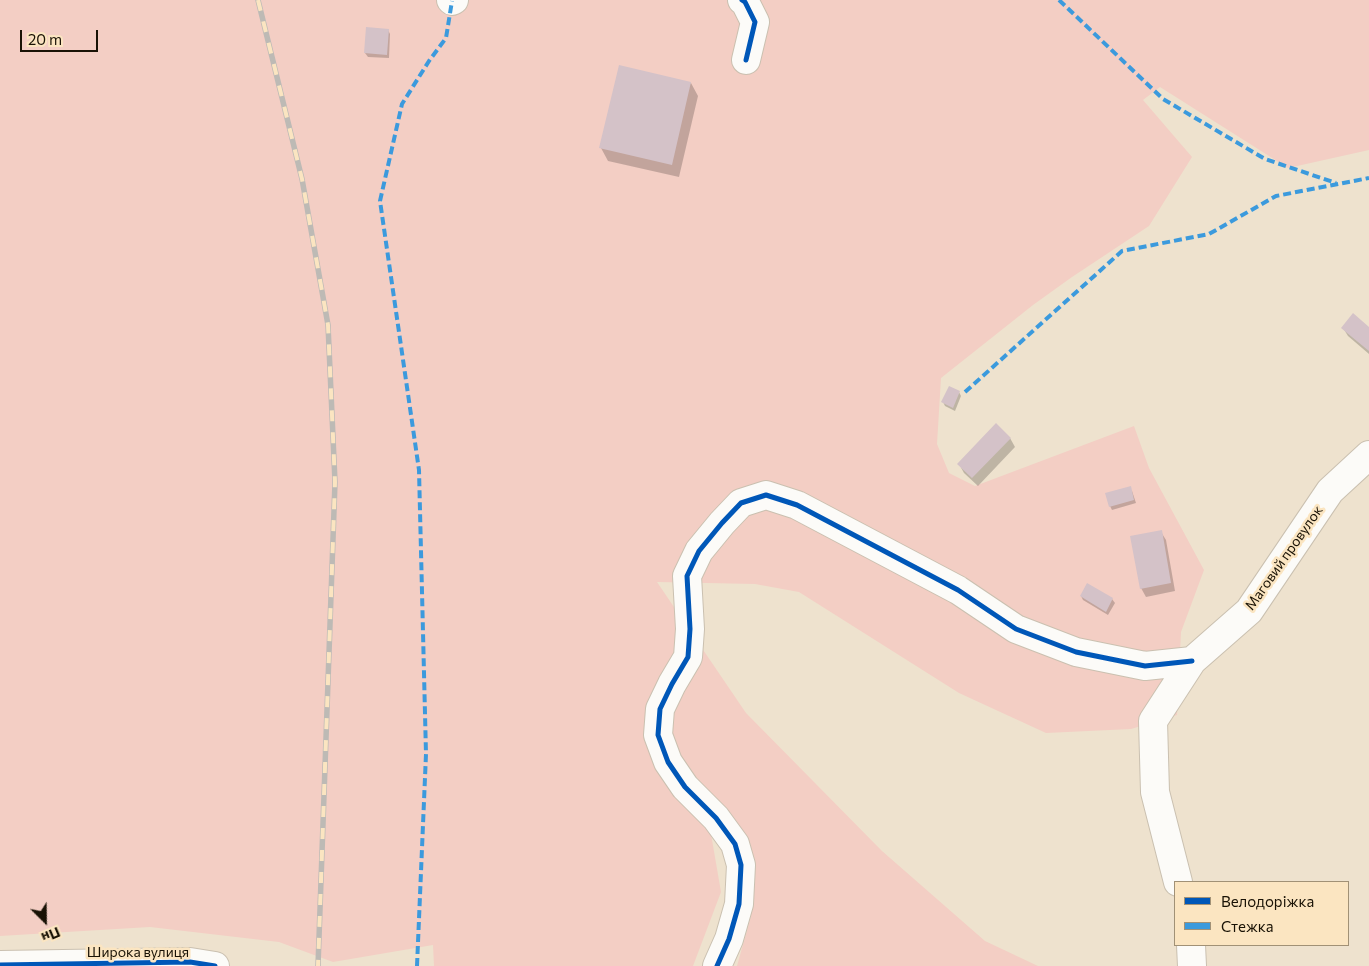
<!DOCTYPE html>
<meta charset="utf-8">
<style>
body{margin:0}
#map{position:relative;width:1369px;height:966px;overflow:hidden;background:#eee2ce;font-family:Commissioner,sans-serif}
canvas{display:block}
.legend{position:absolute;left:1174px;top:881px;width:175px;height:65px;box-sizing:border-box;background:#fbe5c1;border:1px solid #a19176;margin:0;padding:6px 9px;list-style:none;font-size:15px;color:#191205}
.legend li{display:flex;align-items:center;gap:10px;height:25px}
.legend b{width:25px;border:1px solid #a19176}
.north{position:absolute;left:20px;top:896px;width:50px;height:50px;-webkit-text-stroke:4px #fbe5c1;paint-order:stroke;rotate:157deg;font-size:14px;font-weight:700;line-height:20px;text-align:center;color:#191205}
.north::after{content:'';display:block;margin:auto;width:18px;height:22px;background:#191205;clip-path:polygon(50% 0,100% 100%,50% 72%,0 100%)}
.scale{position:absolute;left:20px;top:30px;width:78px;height:22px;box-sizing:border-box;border:2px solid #191205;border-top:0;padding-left:6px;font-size:15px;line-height:18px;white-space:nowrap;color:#191205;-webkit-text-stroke:4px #fbe5c1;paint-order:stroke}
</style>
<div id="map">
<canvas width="1369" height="966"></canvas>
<ul class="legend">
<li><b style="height:6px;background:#0057b8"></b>Велодоріжка</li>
<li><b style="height:6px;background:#3b9add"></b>Стежка</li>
</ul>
<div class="north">Пн</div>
<div class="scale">20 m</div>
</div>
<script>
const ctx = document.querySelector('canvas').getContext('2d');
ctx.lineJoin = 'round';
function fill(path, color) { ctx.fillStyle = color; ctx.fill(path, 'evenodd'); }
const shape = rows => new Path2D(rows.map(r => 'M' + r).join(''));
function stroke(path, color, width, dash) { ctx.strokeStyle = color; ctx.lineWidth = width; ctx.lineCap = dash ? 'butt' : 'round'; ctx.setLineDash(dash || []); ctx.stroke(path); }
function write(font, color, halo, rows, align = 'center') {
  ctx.font = font + ' Commissioner,sans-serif'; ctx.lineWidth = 5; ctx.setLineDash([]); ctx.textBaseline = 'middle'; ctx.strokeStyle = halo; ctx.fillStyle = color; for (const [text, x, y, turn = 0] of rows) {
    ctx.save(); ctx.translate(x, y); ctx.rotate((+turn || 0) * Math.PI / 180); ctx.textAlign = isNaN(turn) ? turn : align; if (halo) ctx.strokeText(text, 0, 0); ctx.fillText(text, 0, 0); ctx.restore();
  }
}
fill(shape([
 [0,0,1369,0,1369,150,1288,168,1160,87,1143,100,1192,157,1149,226,1072,277,1033,305,941,378,937,444,949,473,975,486,1134,426,1149,468,1204,570,1181,632,1177,715,1131,729,1046,733,959,693,799,592,755,584,657,582,746,713,882,851,985,941,1038,966,737,966,751,916,752,861,711,834,721,892,693,966,434,966,433,945,333,962,279,942,150,927,0,936]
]), '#f3cec4');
fill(shape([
 [388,30,390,34,389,58,368,57,365,53],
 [691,83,698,96,679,177,608,161,601,148],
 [1343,328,1369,328,1369,354,1348,336],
 [959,392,961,396,955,411,945,406,943,402],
 [1010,438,1015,447,978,486,964,473,959,464],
 [1132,491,1136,503,1112,510,1110,506],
 [1161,532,1166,540,1175,591,1146,597,1141,588],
 [1081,596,1112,599,1115,603,1108,615,1083,600]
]), '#0003');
fill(shape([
 [366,27,389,29,387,55,364,53],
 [619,65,691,82,672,165,599,148],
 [1353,313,1369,327,1369,351,1341,328],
 [949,386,960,391,953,408,941,402],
 [996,423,1011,438,972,478,957,464],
 [1131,486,1134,500,1109,507,1105,493],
 [1162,530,1171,583,1140,589,1130,536],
 [1087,583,1113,598,1106,612,1080,596]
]), '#d4c2c8');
const minor = shape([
 [451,0,452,1,454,0],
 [742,0,745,2,755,22,746,60],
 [1178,882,1155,792,1153,721,1192,661,1249,611,1330,491,1369,455],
 [1191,945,1192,966],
 [0,965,190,962,215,966],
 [717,966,729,939,739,904,741,865,735,844,716,818,685,787,668,762,658,735,660,709,672,684,688,657,690,629,687,576,699,551,722,523,741,503,766,495,797,505,958,590,1016,629,1076,652,1145,666,1192,661]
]);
stroke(minor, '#cac0b0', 30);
stroke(minor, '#fcfbf8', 28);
const rail = shape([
 [258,0,302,179,328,325,335,482,318,966]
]);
stroke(rail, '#bdbab5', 5.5);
stroke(rail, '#fbe5c1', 4, [11]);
stroke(shape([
 [1059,0,1163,99,1265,159,1336,183],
 [965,392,1122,251,1209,234,1276,196,1369,178],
 [417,966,426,754,419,470,380,201,402,104,429,61,446,38,452,1]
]), '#3b9add', 4, [8, 4]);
stroke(shape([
 [742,0,745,2,755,22,746,60],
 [0,965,190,962,215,966],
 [717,966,729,939,739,904,741,865,735,844,716,818,685,787,668,762,658,735,660,709,672,684,688,657,690,629,687,576,699,551,722,523,741,503,766,495,797,505,958,590,1016,629,1076,652,1145,666,1192,661]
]), '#0057b8', 5);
write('14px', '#191205', '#fbe5c1', [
 ["Маговий провулок",1284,558,-55],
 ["Широка вулиця",138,952]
]);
</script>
